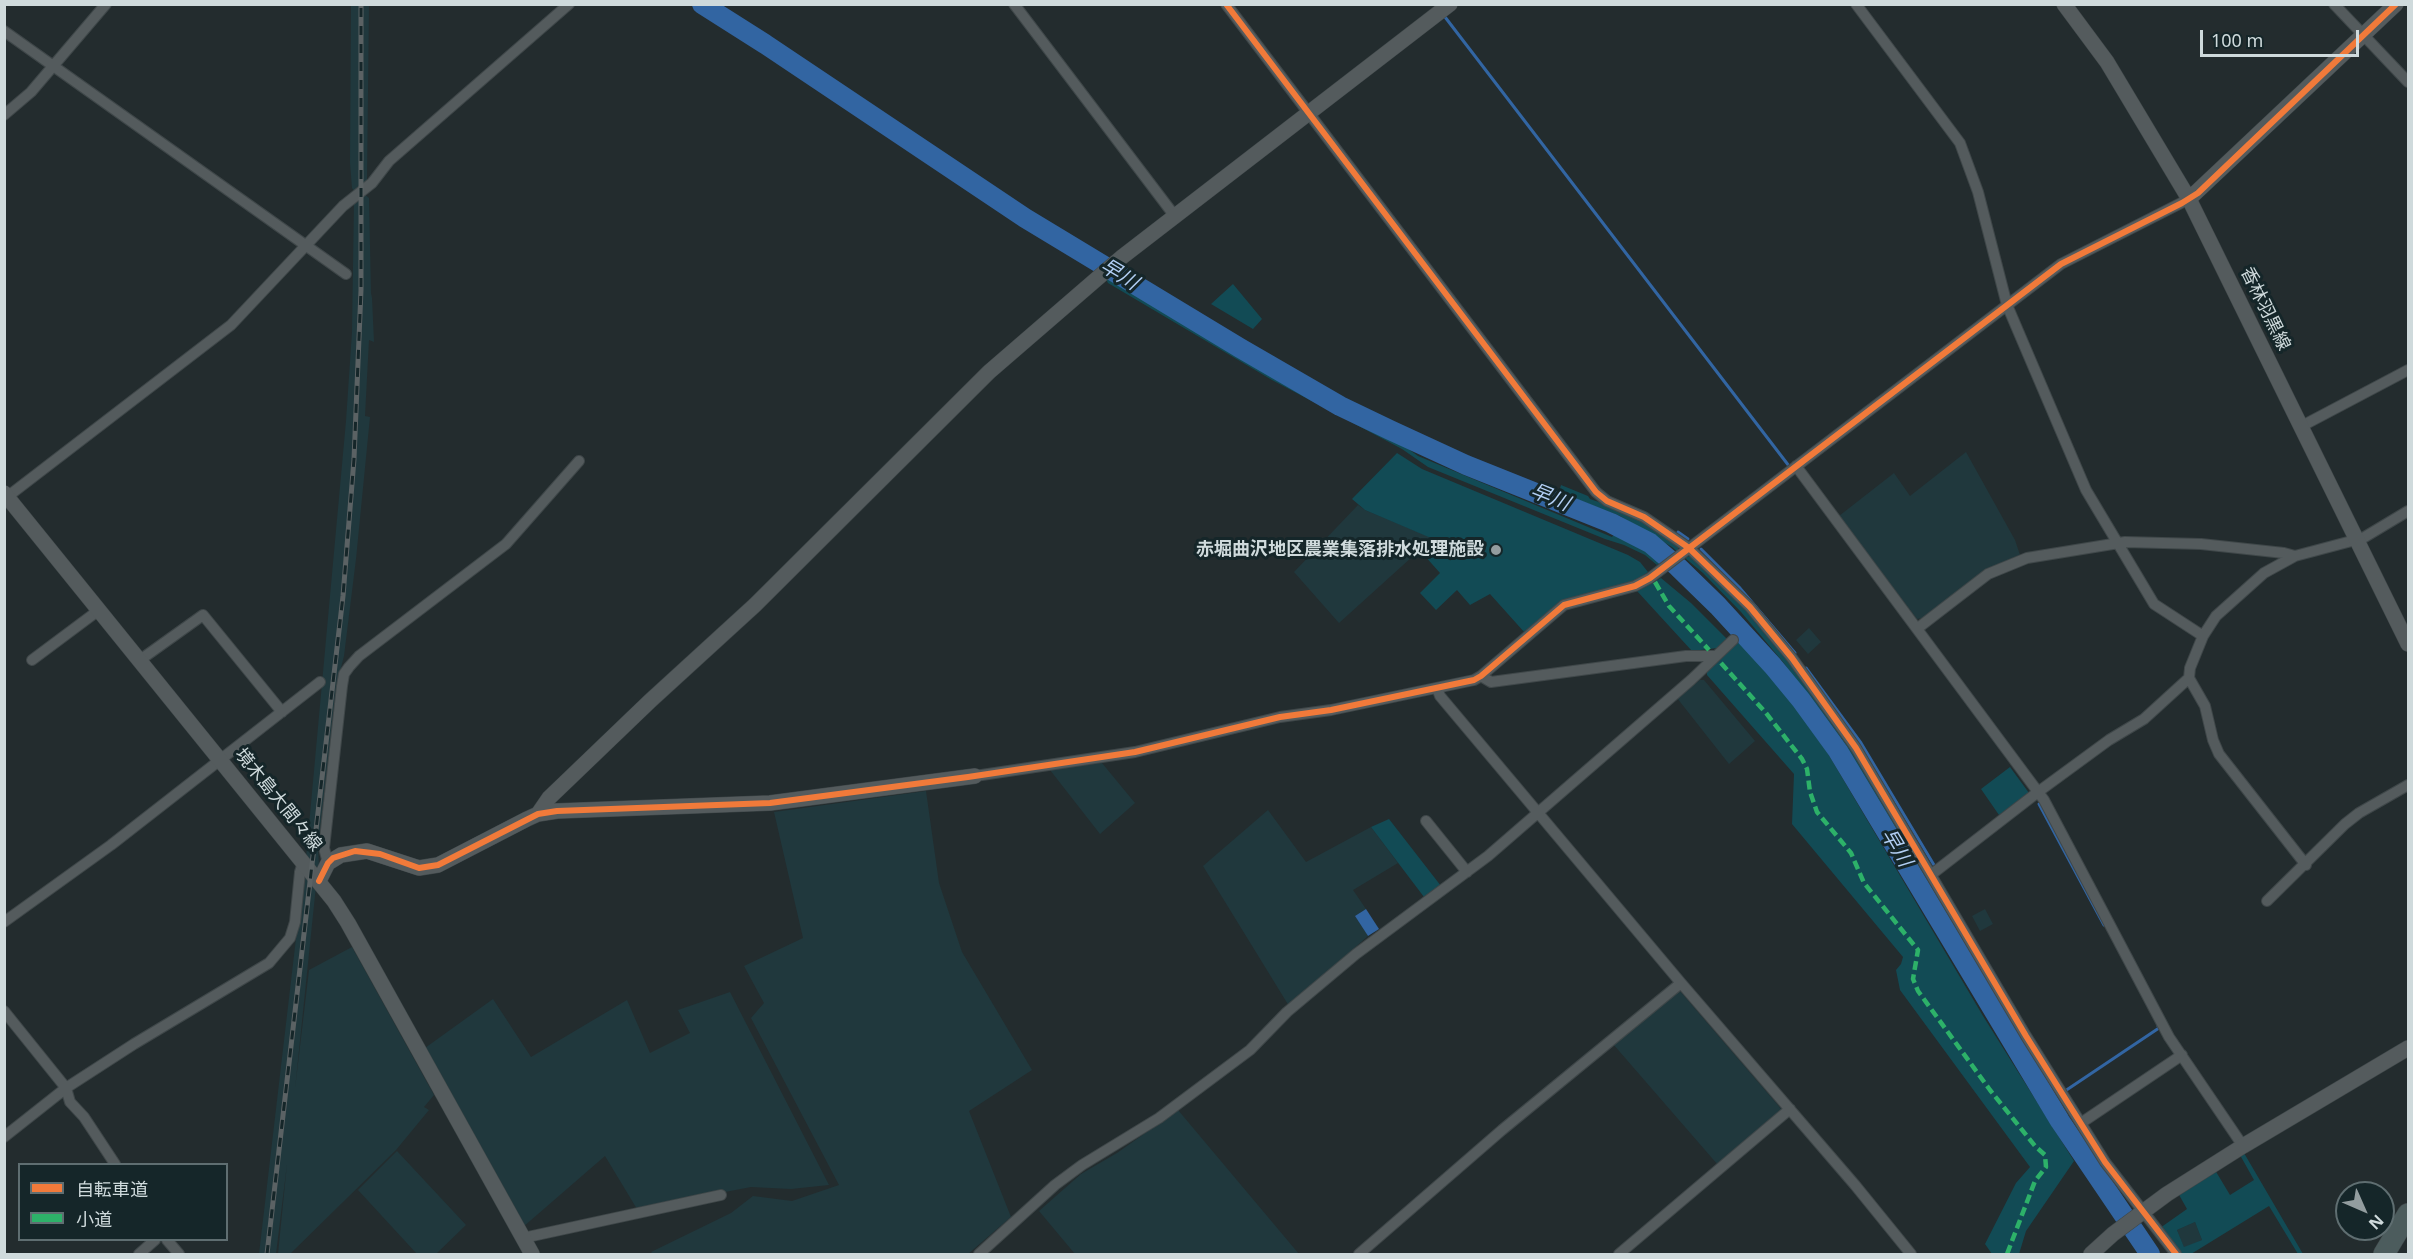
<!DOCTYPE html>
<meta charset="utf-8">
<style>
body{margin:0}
#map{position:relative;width:2413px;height:1259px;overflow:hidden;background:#232c2e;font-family:"Noto Sans","Noto Sans JP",sans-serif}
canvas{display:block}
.frame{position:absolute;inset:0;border:6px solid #cfdadc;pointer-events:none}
.legend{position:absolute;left:18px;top:1163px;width:210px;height:78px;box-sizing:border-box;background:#152629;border:2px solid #5f6e71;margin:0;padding:8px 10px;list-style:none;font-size:18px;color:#cfdadc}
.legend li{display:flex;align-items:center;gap:12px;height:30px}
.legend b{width:30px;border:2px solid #5f6e71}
.north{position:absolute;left:2335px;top:1181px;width:60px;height:60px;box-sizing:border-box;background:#152629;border:2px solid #5f6e71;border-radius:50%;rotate:135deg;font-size:16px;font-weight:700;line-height:24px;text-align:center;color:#cfdadc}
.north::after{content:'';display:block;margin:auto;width:21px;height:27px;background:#939d9f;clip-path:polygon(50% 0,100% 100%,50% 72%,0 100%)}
.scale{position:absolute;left:2200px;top:30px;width:159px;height:27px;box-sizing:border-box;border:3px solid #cfdadc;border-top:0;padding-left:8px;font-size:18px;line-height:21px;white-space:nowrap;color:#cfdadc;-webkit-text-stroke:4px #152629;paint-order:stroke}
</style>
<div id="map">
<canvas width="2413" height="1259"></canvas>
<div class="frame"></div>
<ul class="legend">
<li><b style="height:8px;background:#f17a3a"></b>自転車道</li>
<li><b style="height:8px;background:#2db169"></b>小道</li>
</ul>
<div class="north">N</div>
<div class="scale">100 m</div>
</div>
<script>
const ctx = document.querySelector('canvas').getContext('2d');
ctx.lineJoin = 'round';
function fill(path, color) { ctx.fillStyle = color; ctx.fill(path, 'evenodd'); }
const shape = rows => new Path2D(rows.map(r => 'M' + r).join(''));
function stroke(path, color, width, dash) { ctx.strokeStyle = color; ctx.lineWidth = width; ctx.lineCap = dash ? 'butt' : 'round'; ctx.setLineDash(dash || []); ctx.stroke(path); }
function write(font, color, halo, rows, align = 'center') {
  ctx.font = font + ' "Noto Sans","Noto Sans JP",sans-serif'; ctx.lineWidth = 6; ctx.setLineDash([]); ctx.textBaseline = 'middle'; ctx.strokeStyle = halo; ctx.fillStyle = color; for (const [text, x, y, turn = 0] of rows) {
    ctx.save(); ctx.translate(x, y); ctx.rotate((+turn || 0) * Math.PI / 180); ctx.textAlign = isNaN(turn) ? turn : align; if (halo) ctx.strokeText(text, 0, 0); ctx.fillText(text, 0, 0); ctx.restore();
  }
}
fill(shape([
 [351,5,369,5,367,180,362,187,354,191,352,188,350,163],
 [363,193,369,198,371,293,372,298,374,342,369,340,365,416,370,417,356,559,344,656,337,683,318,847,319,866,315,869,306,858,346,421,352,332,354,201],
 [1966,452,2015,540,2020,555,1988,569,1922,618,1917,619,1839,516,1894,473,1910,496],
 [1358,505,1365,510,1433,538,1339,623,1294,572],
 [1809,628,1821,642,1808,654,1796,640],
 [1700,680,1704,680,1755,741,1729,764,1677,698],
 [1102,763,1135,803,1100,834,1050,770],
 [926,791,939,883,962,952,1032,1070,969,1111,1011,1217,968,1254,653,1254,651,1252,731,1213,753,1196,792,1201,839,1185,751,1018,764,1003,744,966,803,938,774,812],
 [1268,810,1306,862,1371,827,1398,863,1353,890,1366,909,1355,916,1368,936,1289,1006,1203,866],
 [304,870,316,886,295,1089,309,970,352,947,434,1095,424,1107,429,1110,396,1150,290,1254,278,1254,287,1164,276,1254,259,1254],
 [1985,909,1993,924,1980,931,1972,916],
 [1679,990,1783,1111,1718,1165,1613,1044],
 [730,992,829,1185,791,1189,751,1187,637,1209,605,1156,523,1227,425,1048,493,999,531,1057,627,1000,650,1053,690,1033,678,1010],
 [1178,1110,1299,1254,1075,1254,1039,1211,1081,1174,1117,1153],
 [397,1151,466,1225,436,1254,417,1254,358,1190],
 [2195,1222,2202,1240,2184,1248,2177,1230]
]), '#20383d');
fill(shape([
 [1107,277,1274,376,1358,423,1396,440,1418,456,1612,537,1615,533,1644,549,1660,563,1657,565,1645,555,1624,545,1605,539,1428,467,1402,449,1272,380,1108,283,1106,279],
 [1233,284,1262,319,1253,329,1211,304],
 [1397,453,1422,469,1628,555,1640,562,1648,572,1637,580,1559,602,1525,633,1490,594,1470,605,1457,590,1436,610,1420,593,1440,573,1424,555,1438,541,1365,510,1352,499],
 [1561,485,1588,496,1590,499,1634,514,1679,544,1678,549,1686,556,1693,557,1725,585,1771,637,1855,751,1963,931,1959,934,1854,760,1783,662,1741,612,1703,573,1672,547,1620,516,1559,492],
 [1661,578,1691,603,1729,641,1717,648,1692,651,1637,591],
 [1738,641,1786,694,1827,752,1983,1016,2074,1161,2026,1231,2019,1254,1992,1254,1985,1244,2016,1183,2030,1167,1900,990,1896,970,1901,964,1903,957,1792,824,1794,774,1707,675,1707,671],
 [2010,767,2029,793,1999,815,1981,789],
 [1389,819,1441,886,1424,897,1371,827],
 [2244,1153,2303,1254,2298,1254,2269,1206,2191,1254,2180,1254,2160,1228,2187,1209,2178,1193,2215,1170,2230,1195,2254,1180,2240,1155],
 [2195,1222,2202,1240,2184,1247,2177,1230]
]), '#124b55');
fill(shape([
 [1366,909,1379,929,1368,936,1355,916]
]), '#3265a2');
stroke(shape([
 [1445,17,1789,466],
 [1678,532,1688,539],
 [1701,549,1739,587,1795,653],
 [1806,668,1861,743,1934,865],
 [2039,804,2104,925],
 [2065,1091,2156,1030,2159,1028,2158,1026],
 [2060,1121,2065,1118]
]), '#3265a2', 3);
stroke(shape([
 [702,4,765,44,1025,218,1240,348,1340,406,1390,430,1466,465,1611,523,1650,543,1678,567,1718,606,1773,666,1801,700,1838,751,2060,1121,2150,1254]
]), '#3265a2', 20);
const street = shape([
 [1014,4,1174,215],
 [1226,4,1596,492,1607,501,1644,517,1689,548,1750,607,1792,658,1856,748,2026,1036,2105,1162,2176,1254],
 [1856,4,1960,143,1978,192,2007,305,2086,490,2154,604,2203,636],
 [2334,4,2408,82],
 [4,31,346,274],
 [4,115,31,92,106,4],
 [2300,427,2408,370],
 [1796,466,2044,800,2169,1037,2243,1146],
 [7,497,231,325,343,206,372,183,389,161,569,4],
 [1918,628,1988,574,2027,558,2125,542,2201,544,2284,553,2295,556],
 [32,660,99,610],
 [140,660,203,615,282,712],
 [1481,676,1491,682,1686,656,1715,656],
 [1437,688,1440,696,1681,983,1855,1185,1911,1254],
 [975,776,1135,752,1280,717,1331,710,1474,680,1481,676,1564,605,1635,586,1650,578,2061,264,2189,199],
 [1426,821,1467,872],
 [328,863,324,848,342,686,344,674,349,667,359,656,506,544,579,461],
 [2306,865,2219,754,2213,740,2205,706,2189,678,2190,668,2203,636,2216,616,2264,573,2295,556,2363,538,2408,511],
 [1932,874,2038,792,2109,740,2144,719,2189,678],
 [2267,901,2345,824,2359,813,2408,785],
 [4,922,111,845,320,682],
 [4,1011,66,1088,70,1102,84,1117,115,1164],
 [2081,1123,2182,1055],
 [4,1137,66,1088,134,1044,269,963,290,938,295,922,300,872,303,863],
 [523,1238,721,1195],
 [167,1240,179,1254],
 [139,1254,155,1240],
 [979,1254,1055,1185,1082,1165,1159,1118,1250,1050,1287,1012,1356,954,1488,856,1691,680,1733,640],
 [1359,1254,1502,1130,1681,983],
 [1619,1254,1790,1109]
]);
const secondary = shape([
 [2064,4,2107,62,2189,199,2408,644],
 [2189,199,2396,4],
 [4,493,334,901,348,923,532,1254],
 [538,814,549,798,650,701,755,605,989,372,1122,257,1450,4],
 [319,881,328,863,341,855,367,851,419,868,438,865,527,819,538,814,557,811,770,803,975,776],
 [2091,1254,2113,1234,2167,1194,2243,1146,2408,1048]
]);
const highway = shape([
 [2384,1254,2408,1214]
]);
stroke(street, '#3f4749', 12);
stroke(secondary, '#3f4749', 16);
stroke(highway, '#3f4749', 22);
stroke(street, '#545b5d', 10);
stroke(secondary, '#545b5d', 15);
stroke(highway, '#4c5c5d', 21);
const rail = shape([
 [267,1254,343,596,354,459,361,290,361,4]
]);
stroke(rail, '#5b6264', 5);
stroke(rail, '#152629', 3, [9]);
stroke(shape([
 [1655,582,1669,606,1709,650],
 [1721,663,1766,713,1802,759,1807,769,1810,792,1817,812,1851,853,1864,883,1918,950,1913,979,1918,991,1990,1090,2035,1146,2045,1155,2046,1167,2035,1181,2007,1254]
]), '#2db169', 4.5, [9, 4.5]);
stroke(shape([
 [1226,4,1596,492,1607,501,1644,517,1689,548,1750,607,1792,658,1856,748,2026,1036,2105,1162,2176,1254],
 [319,881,328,863,333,858,355,851,380,854,419,868,438,865,538,814,557,811,770,803,968,777,1135,752,1280,717,1331,710,1474,680,1481,676,1564,605,1635,586,1650,578,2061,264,2182,203,2198,193,2396,4]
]), '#f17a3a', 6);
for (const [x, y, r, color] of [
 [1496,550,6,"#939d9f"]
]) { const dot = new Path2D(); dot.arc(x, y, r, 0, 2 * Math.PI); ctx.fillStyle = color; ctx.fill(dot); stroke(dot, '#152629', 2); }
write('18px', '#cfdadc', '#152629', [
 ["香林羽黒線",2265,309,64],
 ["境木島大間々線",278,800,51]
]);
write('bold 18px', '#cfdadc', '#152629', [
 ["赤堀曲沢地区農業集落排水処理施設",1484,550]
], 'right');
write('italic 20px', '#b2cff4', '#152629', [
 ["早川",1119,275,31],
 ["早川",1550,498,22],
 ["早川",1896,848,59]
]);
</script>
